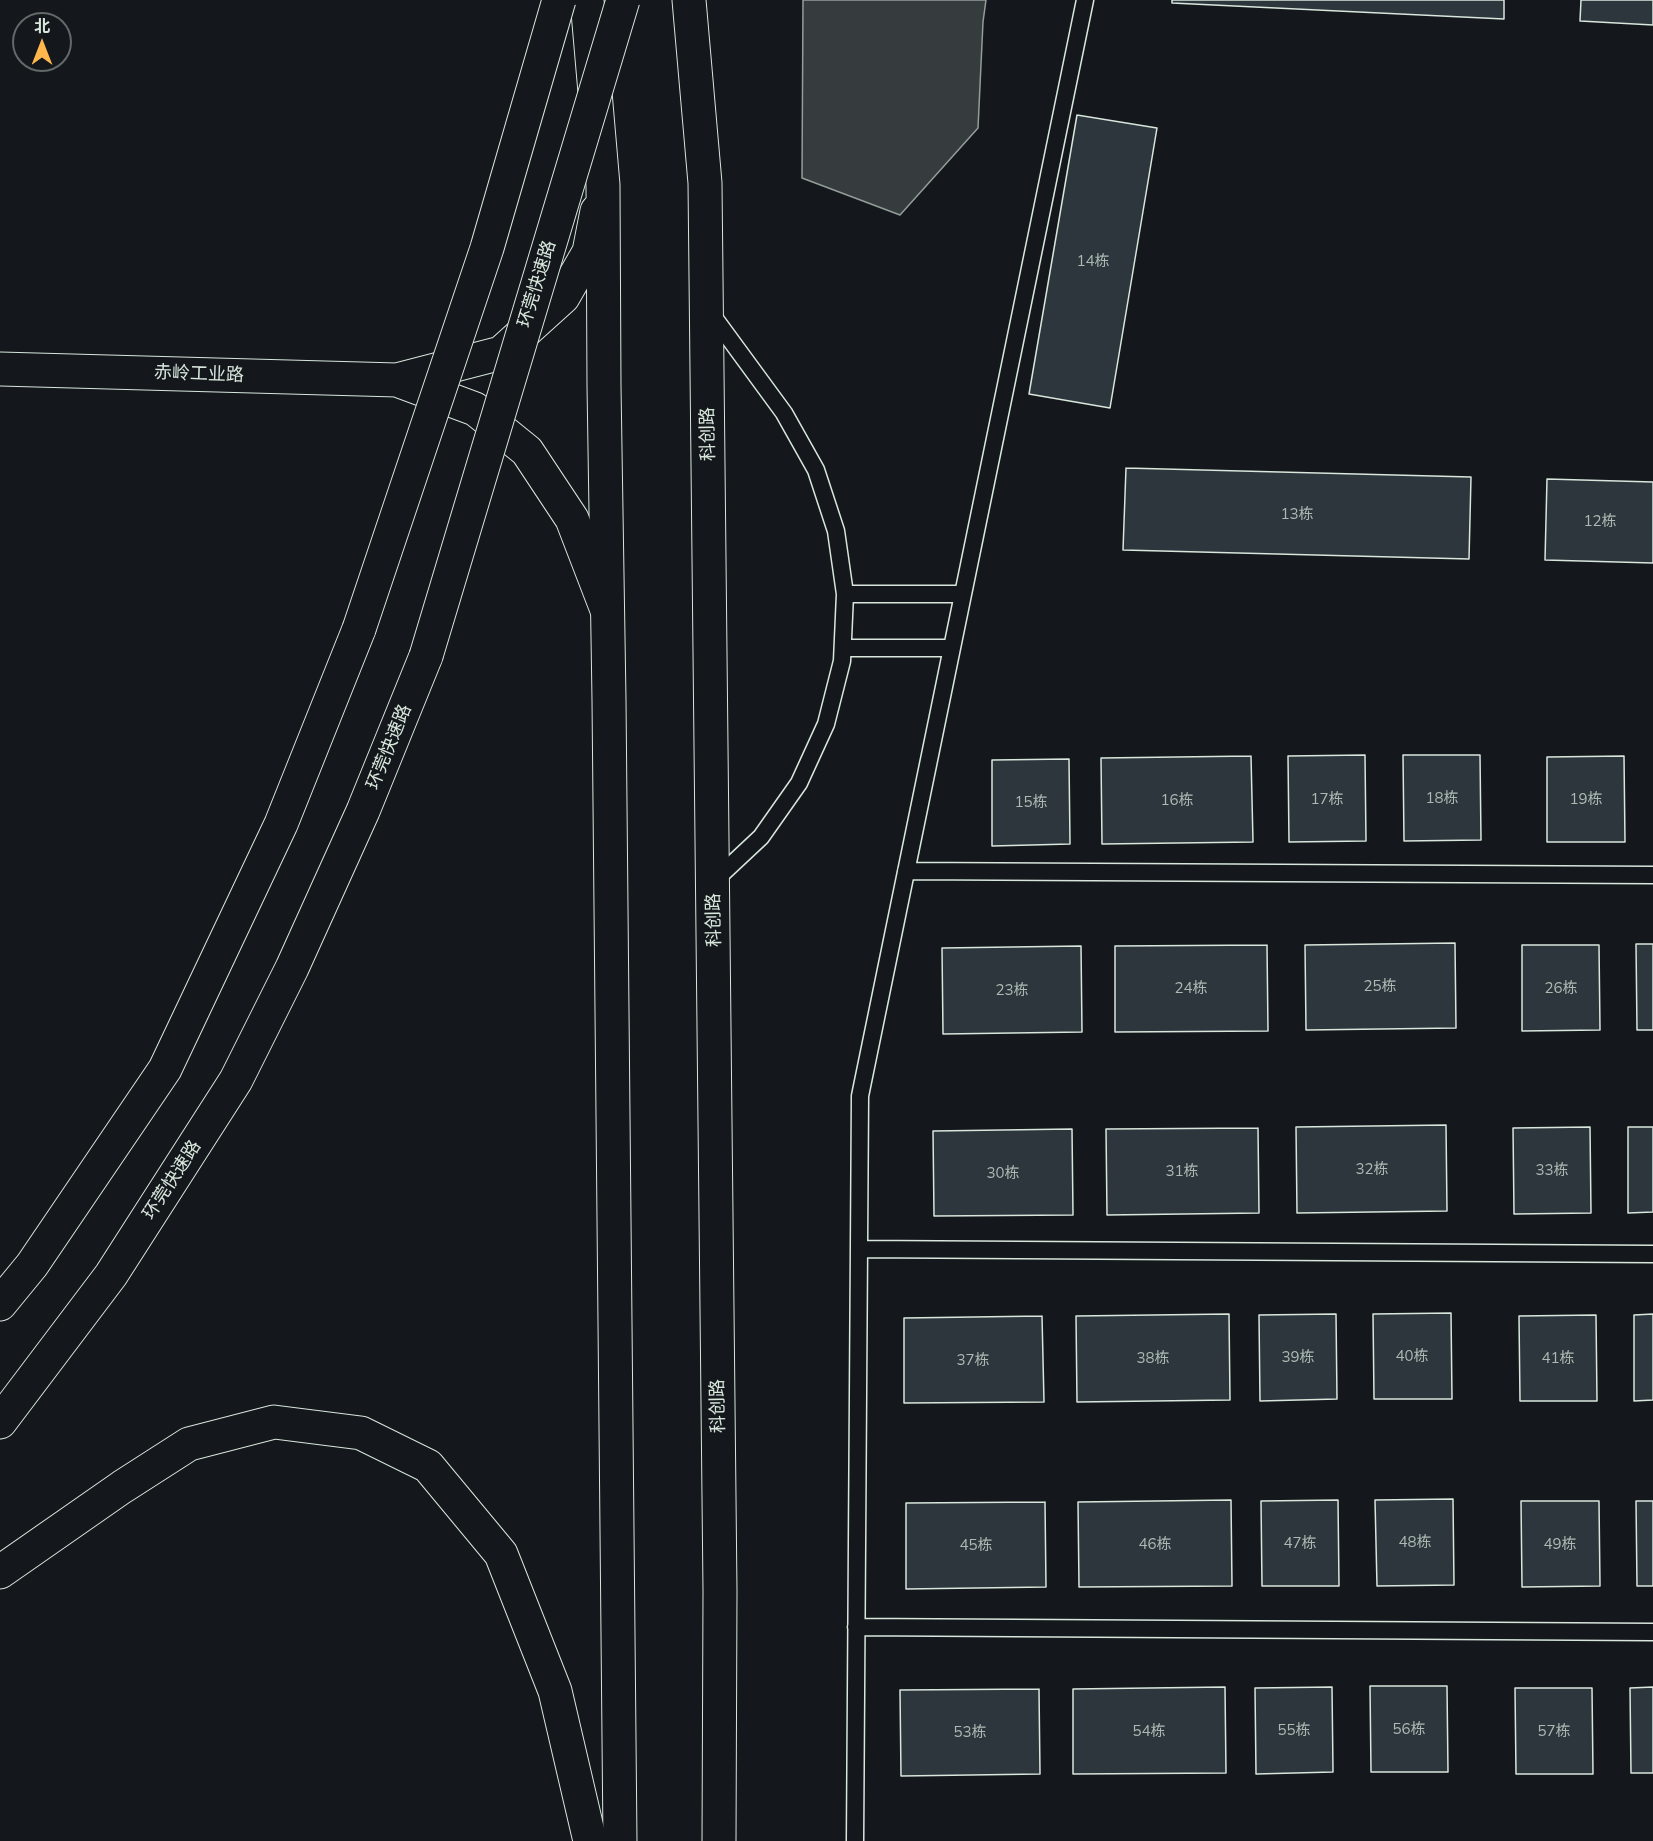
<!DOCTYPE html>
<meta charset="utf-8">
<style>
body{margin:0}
#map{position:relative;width:1653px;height:1841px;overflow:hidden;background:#14181c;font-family:Mulish,"Noto Sans SC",sans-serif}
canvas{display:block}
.north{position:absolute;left:12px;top:12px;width:60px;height:60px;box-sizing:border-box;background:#14181c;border:2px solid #626a69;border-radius:50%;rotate:0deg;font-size:16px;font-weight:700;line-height:24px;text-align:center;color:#d8e6dc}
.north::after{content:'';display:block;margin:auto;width:21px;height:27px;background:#ffb74d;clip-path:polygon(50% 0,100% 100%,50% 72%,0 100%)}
</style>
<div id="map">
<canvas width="1653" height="1841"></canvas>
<div class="north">北</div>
</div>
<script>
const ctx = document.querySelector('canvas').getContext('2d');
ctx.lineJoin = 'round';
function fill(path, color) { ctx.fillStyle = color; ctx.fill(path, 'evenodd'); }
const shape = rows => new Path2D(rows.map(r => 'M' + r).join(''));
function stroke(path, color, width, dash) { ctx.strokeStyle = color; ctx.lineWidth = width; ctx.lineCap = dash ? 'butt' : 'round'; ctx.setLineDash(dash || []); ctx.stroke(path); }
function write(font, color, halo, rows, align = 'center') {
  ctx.font = font + ' Mulish,"Noto Sans SC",sans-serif'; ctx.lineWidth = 4.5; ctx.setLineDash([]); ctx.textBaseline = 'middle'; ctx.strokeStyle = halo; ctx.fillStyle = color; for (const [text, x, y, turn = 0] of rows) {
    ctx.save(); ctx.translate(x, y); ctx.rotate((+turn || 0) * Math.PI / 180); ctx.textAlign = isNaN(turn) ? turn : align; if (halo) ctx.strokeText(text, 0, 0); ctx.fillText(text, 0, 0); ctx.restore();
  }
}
const water = shape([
 [803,0,986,0,983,22,978,128,900,215,802,178,803,0]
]);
fill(water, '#363b3e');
stroke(water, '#939e99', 1.5);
const building = shape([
 [1172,0,1504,0,1504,19,1172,3,1172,0],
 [1581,0,1653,0,1653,25,1580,21,1581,0],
 [1077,115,1157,128,1110,408,1029,394,1077,115],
 [1126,468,1471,477,1469,559,1123,550,1126,468],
 [1547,479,1653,482,1653,563,1545,560,1547,479],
 [1365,755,1366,841,1289,842,1288,756,1365,755],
 [1403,755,1480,755,1481,840,1404,841,1403,755],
 [1251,756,1253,842,1102,844,1101,758,1251,756],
 [1624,756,1625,842,1547,842,1547,757,1624,756],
 [1069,759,1070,844,992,846,992,760,1069,759],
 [1455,943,1456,1028,1306,1030,1305,945,1455,943],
 [1636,944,1653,944,1653,1030,1637,1030,1636,944],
 [1267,945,1268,1031,1115,1032,1115,946,1267,945],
 [1522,945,1599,945,1600,1030,1522,1031,1522,945],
 [1081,946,1082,1032,943,1034,942,948,1081,946],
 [1446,1125,1447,1211,1297,1213,1296,1127,1446,1125],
 [1590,1127,1591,1213,1514,1214,1513,1128,1590,1127],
 [1628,1127,1653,1127,1653,1212,1628,1213,1628,1127],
 [1258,1128,1259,1213,1107,1215,1106,1129,1258,1128],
 [1072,1129,1073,1215,934,1216,933,1131,1072,1129],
 [1451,1313,1452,1399,1374,1399,1373,1314,1451,1313],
 [1229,1314,1230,1400,1077,1402,1076,1316,1229,1314],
 [1336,1314,1337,1399,1260,1401,1259,1315,1336,1314],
 [1653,1314,1653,1400,1634,1401,1634,1315,1653,1314],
 [1596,1315,1597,1401,1520,1401,1519,1316,1596,1315],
 [1042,1316,1044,1402,904,1403,904,1318,1042,1316],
 [1453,1499,1454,1585,1377,1586,1375,1500,1453,1499],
 [1231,1500,1232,1586,1079,1587,1078,1502,1231,1500],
 [1338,1500,1339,1586,1262,1586,1261,1501,1338,1500],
 [1521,1501,1599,1501,1600,1586,1522,1587,1521,1501],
 [1636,1501,1653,1501,1653,1586,1637,1586,1636,1501],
 [1045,1502,1046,1587,906,1589,906,1503,1045,1502],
 [1370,1686,1447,1686,1448,1772,1371,1772,1370,1686],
 [1225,1687,1226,1773,1073,1774,1073,1689,1225,1687],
 [1332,1687,1333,1772,1256,1774,1255,1688,1332,1687],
 [1653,1687,1653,1773,1631,1773,1630,1688,1653,1687],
 [1515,1688,1592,1688,1593,1774,1516,1774,1515,1688],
 [1039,1689,1040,1774,901,1776,900,1690,1039,1689]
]);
fill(building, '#2c363c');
stroke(building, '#d8e6dc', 1.5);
const service = shape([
 [710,312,784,413,816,470,836,531,845,594,842,661,826,724,799,783,761,837,714,881],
 [845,594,963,594],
 [843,648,952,648],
 [906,871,1653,875],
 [859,1249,1653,1254],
 [856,1627,1653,1632],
 [855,1841,860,1096,1085,0]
]);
const tertiary = shape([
 [597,211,589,252,563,297,501,353,397,380,475,409,527,451,572,519,607,610],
 [0,369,397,380]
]);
const secondary = shape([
 [587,0,603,185,604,386,609,700,620,1841],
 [689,0,705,183,720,1591,719,1841]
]);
const trunk = shape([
 [0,1304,32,1265,165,1069,281,824,359,629],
 [0,1422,111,1275,236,1080,292,968,363,811,426,656],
 [0,1572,122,1487,189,1444,274,1422,361,1433,428,1466,501,1554,555,1691,590,1841]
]);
stroke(service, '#d8e6dc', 19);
stroke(tertiary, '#d8e6dc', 35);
stroke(secondary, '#d8e6dc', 35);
stroke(trunk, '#d8e6dc', 35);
stroke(service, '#14181c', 16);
stroke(tertiary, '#14181c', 33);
stroke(secondary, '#14181c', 33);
stroke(trunk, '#14181c', 33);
const trunkBridge = shape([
 [359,629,487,248,559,0],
 [426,656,623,0]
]);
stroke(trunkBridge, '#d8e6dc', 35, []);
stroke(trunkBridge, '#14181c', 33);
write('15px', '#adbab4', null, [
 ["14栋",1093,261],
 ["13栋",1297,514],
 ["12栋",1600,521],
 ["18栋",1442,798],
 ["17栋",1327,799],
 ["19栋",1586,799],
 ["16栋",1177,800],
 ["15栋",1031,802],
 ["25栋",1380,986],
 ["24栋",1191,988],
 ["26栋",1561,988],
 ["23栋",1012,990],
 ["32栋",1372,1169],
 ["33栋",1552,1170],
 ["31栋",1182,1171],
 ["30栋",1003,1173],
 ["40栋",1412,1356],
 ["39栋",1298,1357],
 ["38栋",1153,1358],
 ["41栋",1558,1358],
 ["37栋",973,1360],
 ["48栋",1415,1542],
 ["47栋",1300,1543],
 ["46栋",1155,1544],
 ["49栋",1560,1544],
 ["45栋",976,1545],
 ["56栋",1409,1729],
 ["55栋",1294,1730],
 ["54栋",1149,1731],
 ["57栋",1554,1731],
 ["53栋",970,1732]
]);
write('18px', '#d8e6dc', '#14181c', [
 ["环莞快速路",537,284,-73],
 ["赤岭工业路",199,374,2],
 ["科创路",708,434,-91],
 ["环莞快速路",389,747,-68],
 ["科创路",714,920,-91],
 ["环莞快速路",172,1180,-57],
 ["科创路",718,1406,-91]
]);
</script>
